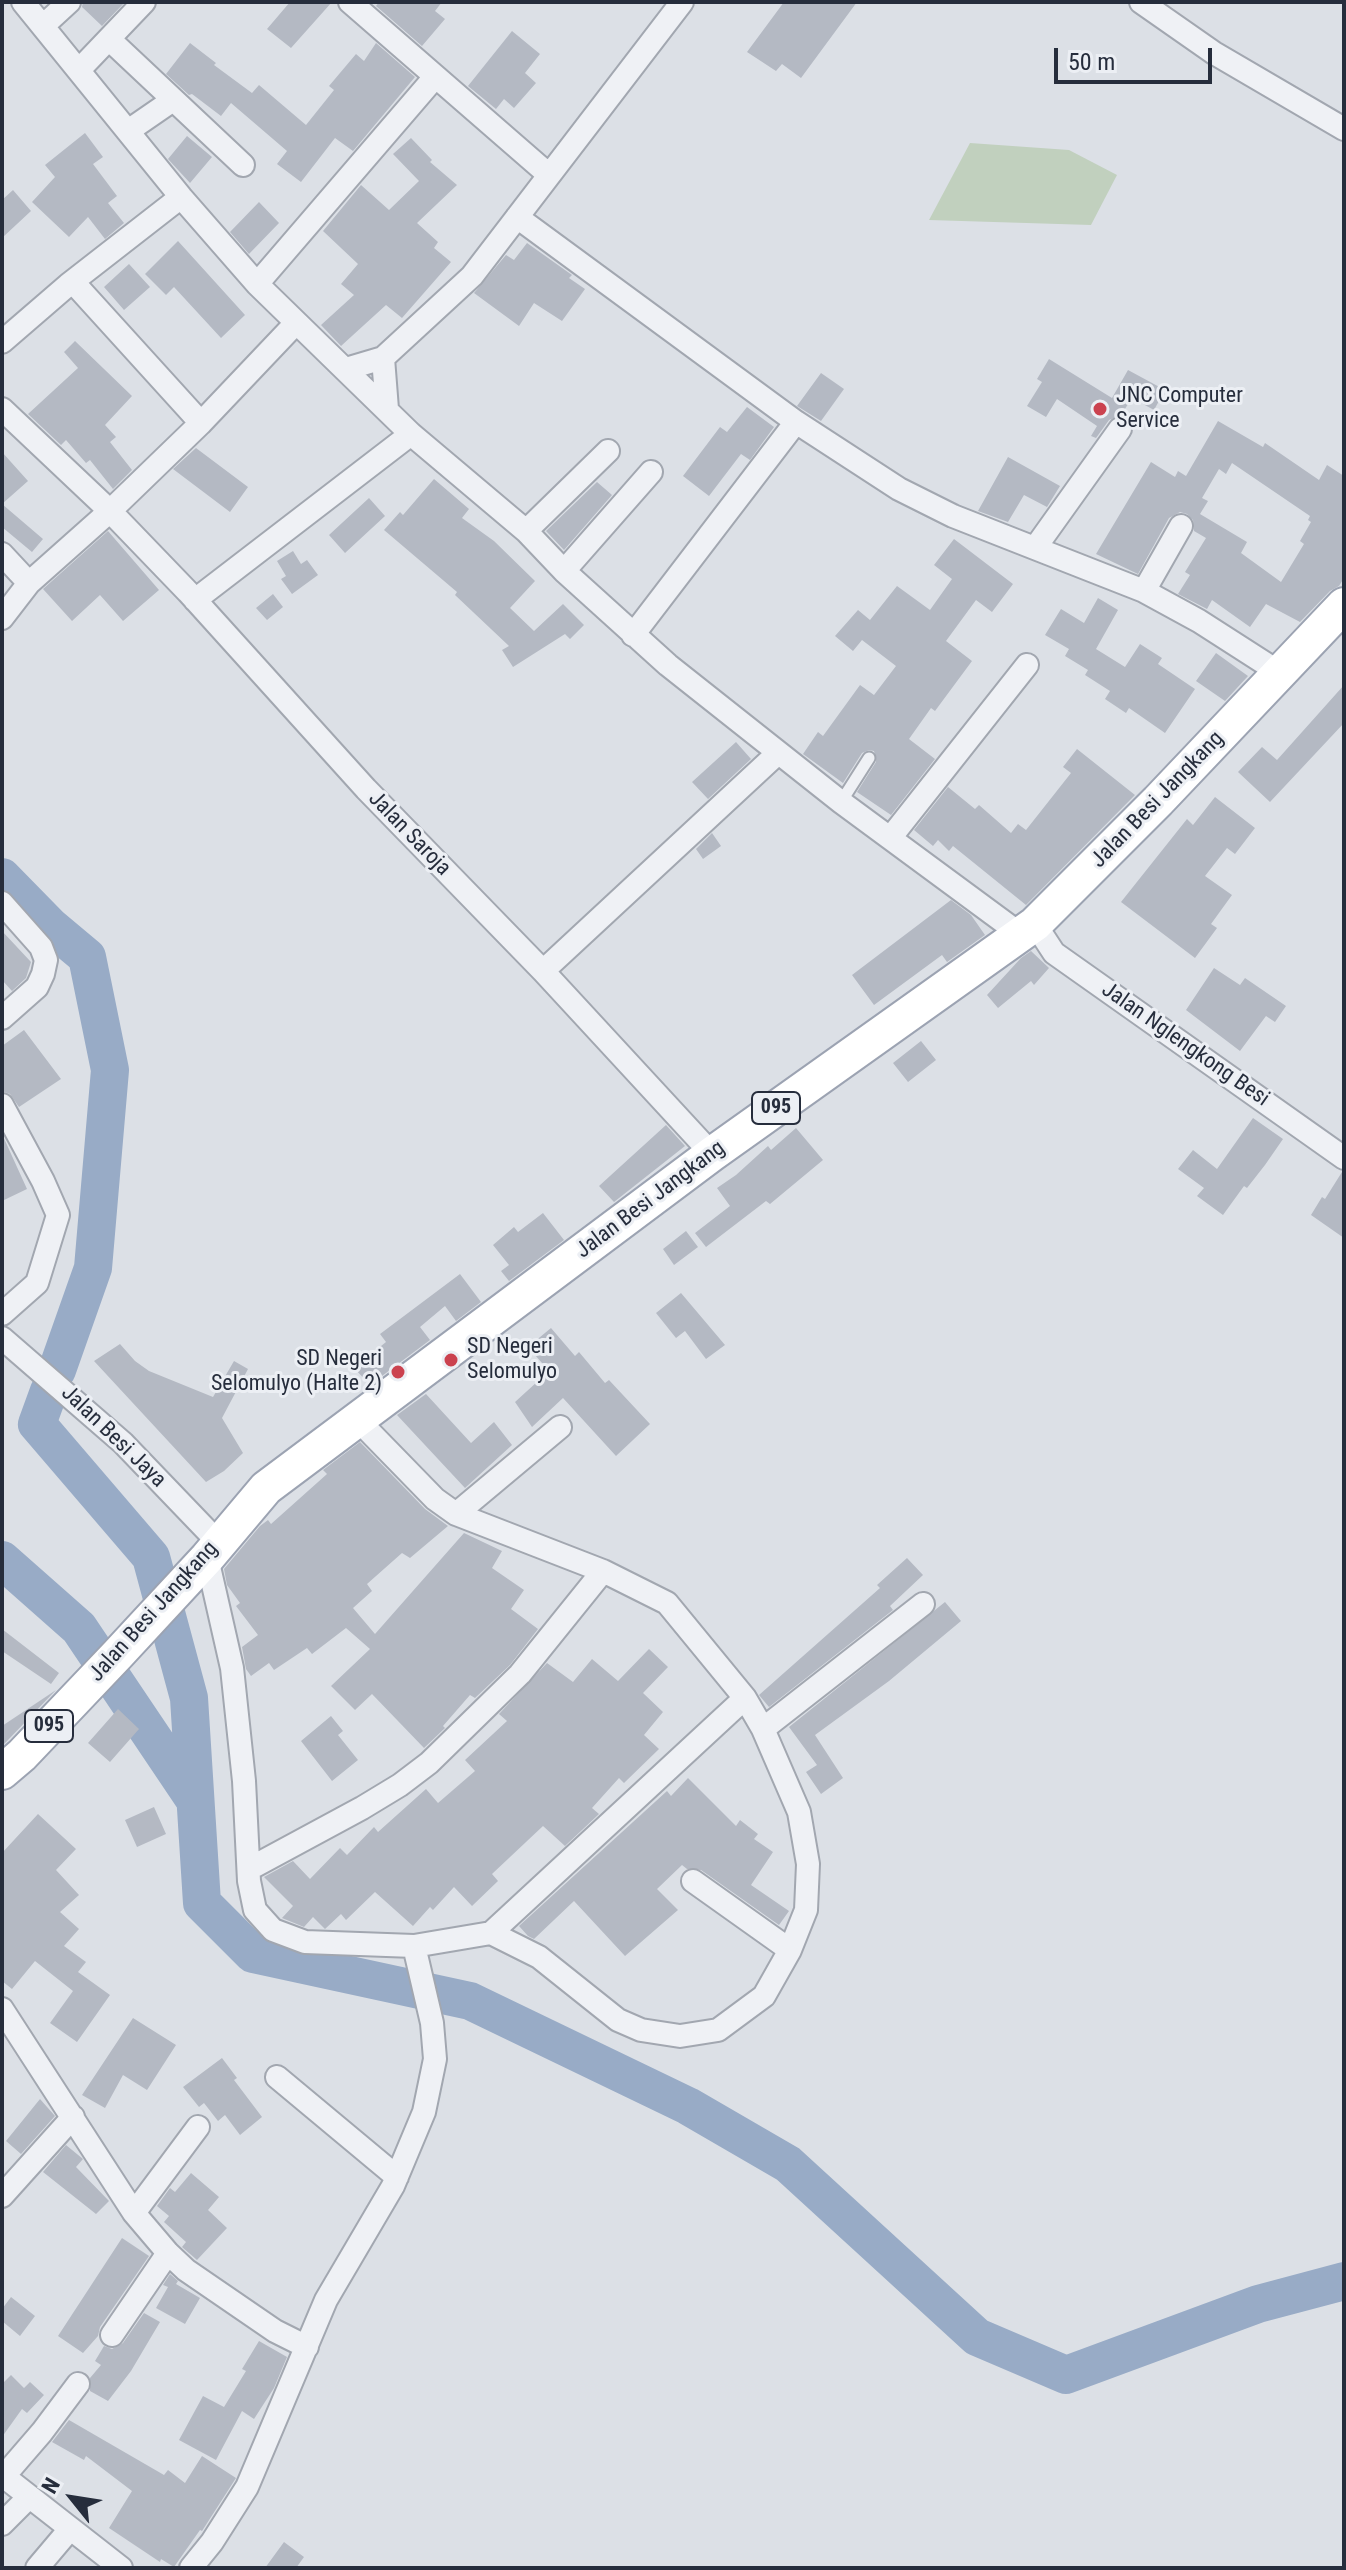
<!DOCTYPE html>
<style>
body{margin:0}
#map{position:relative;width:1346px;height:2570px;overflow:hidden;background:#dce0e6;font-family:"Roboto Condensed",sans-serif}
canvas{display:block}
.frame{position:absolute;inset:0;border:4px solid #262d3c;pointer-events:none}
.north{position:absolute;left:32px;top:2458px;width:80px;height:80px;-webkit-text-stroke:6px #eceff4;paint-order:stroke;rotate:300deg;font-size:22px;font-weight:700;line-height:32px;text-align:center;color:#262d3c}
.north::after{content:'';display:block;margin:auto;width:28px;height:36px;background:#262d3c;clip-path:polygon(50% 0,100% 100%,50% 72%,0 100%)}
.scale{position:absolute;left:1054px;top:48px;width:158px;height:36px;box-sizing:border-box;border:4px solid #262d3c;border-top:0;padding-left:10px;font-size:24px;line-height:28px;white-space:nowrap;color:#262d3c;-webkit-text-stroke:6px #eceff4;paint-order:stroke}
</style>
<div id="map">
<canvas width="1346" height="2570"></canvas>
<div class="frame"></div>
<div class="north">N</div>
<div class="scale">50 m</div>
</div>
<script>
const ctx = document.querySelector('canvas').getContext('2d');
ctx.lineJoin = 'round';
function fill(path, color) { ctx.fillStyle = color; ctx.fill(path, 'evenodd'); }
const shape = rows => new Path2D(rows.map(r => 'M' + r).join(''));
function stroke(path, color, width, dash) { ctx.strokeStyle = color; ctx.lineWidth = width; ctx.lineCap = dash ? 'butt' : 'round'; ctx.setLineDash(dash || []); ctx.stroke(path); }
function write(font, color, halo, rows, align = 'center') {
  ctx.font = font + ' "Roboto Condensed",sans-serif'; ctx.lineWidth = 6; ctx.setLineDash([]); ctx.textBaseline = 'middle'; ctx.strokeStyle = halo; ctx.fillStyle = color; for (const [text, x, y, turn = 0] of rows) {
    ctx.save(); ctx.translate(x, y); ctx.rotate((+turn || 0) * Math.PI / 180); ctx.textAlign = isNaN(turn) ? turn : align; if (halo) ctx.strokeText(text, 0, 0); ctx.fillText(text, 0, 0); ctx.restore();
  }
}
fill(shape([
 [970,143,1069,150,1117,175,1091,225,929,220]
]), '#c1d0be');
stroke(shape([
 [2,877,50,926,87,957,110,1070,93,1268,57,1370],
 [49,1391,37,1424,151,1557,189,1698,202,1903,253,1954,470,2001,688,2106,788,2164,977,2337,1066,2375,1258,2304,1344,2281],
 [2,1560,79,1628,194,1799]
]), '#98abc6', 38);
fill(shape([
 [83,2,125,2,102,26,82,7],
 [290,2,332,2,291,48,267,29],
 [379,2,442,2,435,11,445,19,422,46,376,6],
 [784,2,857,2,801,78,782,64,776,71,747,52],
 [512,31,540,54,525,73,536,83,514,108,504,99,496,109,468,86],
 [190,43,216,63,214,65,252,93,259,85,306,125,334,90,329,86,356,54,364,61,376,43,415,77,353,151,335,138,301,182,277,164,287,151,231,103,221,116,192,94,189,95,166,74],
 [85,133,103,157,93,164,117,196,108,203,124,223,105,239,88,217,69,237,32,202,55,177,45,165],
 [187,136,212,157,190,183,168,159],
 [411,138,432,160,430,162,457,185,417,223,438,242,434,248,451,262,402,318,386,305,341,346,321,325,354,295,341,284,358,264,323,231,361,185,389,210,419,181,393,154],
 [13,190,31,211,2,238,2,200],
 [259,202,279,223,249,254,230,232],
 [178,241,245,315,221,338,174,287,166,295,145,274],
 [527,243,572,275,569,278,585,289,562,321,534,303,519,326,474,293,506,255,514,260],
 [129,264,150,287,124,310,104,287],
 [75,341,132,396,105,425,116,437,110,442,132,470,113,489,90,460,86,463,66,440,61,445,28,414,78,368,64,352],
 [1049,359,1112,398,1128,370,1165,390,1154,410,1132,398,1121,415,1109,420,1096,438,1091,436,1097,426,1057,399,1046,417,1027,406,1042,382,1037,379],
 [821,373,844,389,821,421,797,406],
 [747,407,774,427,750,460,741,454,709,496,683,476,720,427,727,432],
 [1218,421,1263,447,1265,443,1319,480,1327,465,1344,476,1344,578,1339,586,1330,591,1300,622,1266,604,1250,627,1212,600,1207,609,1178,594,1190,575,1185,572,1206,538,1194,531,1193,520,1187,514,1180,512,1169,518,1138,574,1096,554,1151,462,1175,477,1178,471,1186,476],
 [1232,463,1310,516,1308,520,1311,522,1300,541,1304,544,1281,582,1241,553,1247,542,1200,514,1208,501,1202,498,1219,469,1226,474],
 [196,448,248,487,230,512,173,469],
 [2,452,28,481,2,504],
 [1008,457,1060,486,1047,507,1024,495,1008,522,978,511],
 [434,479,469,509,462,518,494,541,535,581,510,608,534,631,563,604,584,625,570,639,565,634,513,667,502,650,509,646,455,595,457,592,384,530,400,512,403,515],
 [597,482,612,495,564,550,546,531],
 [369,498,385,516,345,553,329,535],
 [2,504,43,539,32,552,2,527],
 [108,531,159,590,123,621,100,595,72,621,43,589],
 [954,539,1013,584,992,612,976,600,946,641,972,661,935,711,931,708,909,739,935,759,891,815,857,792,876,762,874,751,869,750,862,753,843,783,803,754,818,732,823,736,860,685,874,695,896,666,862,640,853,651,835,636,858,610,870,620,897,586,930,610,952,579,934,565],
 [293,551,301,564,307,560,318,575,292,594,281,579,286,576,277,561],
 [273,594,283,607,267,620,256,608],
 [1098,598,1118,610,1096,649,1125,667,1140,644,1162,658,1158,664,1195,689,1165,733,1129,708,1126,713,1105,699,1110,691,1085,675,1088,670,1065,656,1069,649,1045,635,1061,609,1084,623],
 [1216,653,1248,676,1225,701,1196,681],
 [1344,685,1344,723,1270,802,1238,772,1262,747,1277,760],
 [736,742,751,759,708,799,692,782],
 [1077,749,1135,795,1026,905,953,846,949,851,938,840,933,846,914,830,948,787,975,809,979,805,1011,833,1018,824,1026,830,1071,773,1063,767],
 [1215,797,1255,828,1235,854,1227,848,1205,876,1232,895,1211,924,1217,928,1195,958,1121,902,1187,819,1193,825],
 [712,833,721,846,703,859,696,849],
 [951,900,971,915,985,935,947,962,942,955,874,1005,852,975],
 [2,931,31,962,26,978,12,991,2,980],
 [1031,951,1049,968,1034,985,1031,981,998,1008,987,995,1021,958],
 [1214,968,1240,985,1245,978,1286,1006,1275,1022,1266,1016,1240,1051,1186,1010],
 [24,1030,61,1079,19,1107,10,1094,2,1091,2,1046],
 [921,1041,936,1060,908,1082,893,1063],
 [1253,1118,1283,1139,1265,1165,1247,1188,1244,1186,1223,1215,1197,1196,1204,1188,1178,1169,1193,1150,1217,1169],
 [666,1125,685,1146,614,1202,599,1186],
 [796,1128,823,1160,770,1204,766,1201,706,1247,695,1233,730,1206,717,1188,736,1175,768,1146,771,1150],
 [2,1134,27,1189,2,1201],
 [1342,1172,1344,1172,1344,1238,1311,1215,1322,1197,1325,1199],
 [543,1213,564,1240,509,1281,501,1271,509,1265,493,1245,514,1227,518,1232],
 [686,1231,698,1247,674,1265,663,1249],
 [460,1274,481,1302,456,1321,445,1306,420,1327,430,1340,370,1385,354,1368,386,1342,380,1334],
 [681,1293,725,1345,706,1359,685,1331,676,1338,656,1313],
 [551,1328,575,1356,579,1352,605,1383,609,1380,650,1424,616,1456,563,1398,532,1427,515,1402,549,1371,528,1347],
 [120,1344,135,1361,149,1371,213,1397,234,1361,248,1369,222,1418,243,1453,224,1471,206,1482,94,1361],
 [426,1394,471,1443,494,1422,512,1445,465,1488,397,1415],
 [360,1442,425,1509,448,1526,410,1558,402,1553,367,1584,372,1591,353,1608,375,1634,464,1533,502,1551,492,1568,524,1590,511,1609,538,1629,510,1665,475,1698,470,1695,443,1726,445,1728,424,1748,372,1694,355,1710,331,1686,370,1649,346,1628,312,1654,307,1648,274,1670,269,1663,251,1676,246,1669,242,1647,258,1635,236,1606,240,1603,227,1585,224,1569,260,1526,268,1520,271,1524,327,1474,323,1470],
 [907,1558,923,1575,890,1606,893,1610,769,1707,759,1695,880,1588,877,1585],
 [945,1602,961,1621,889,1681,815,1735,843,1778,821,1794,806,1772,817,1765,789,1727],
 [2,1629,59,1673,51,1684,2,1651],
 [649,1649,668,1667,643,1693,663,1712,644,1735,659,1749,624,1783,619,1778,592,1808,599,1814,565,1846,543,1826,492,1874,498,1881,472,1906,454,1887,433,1910,430,1907,413,1926,375,1892,346,1920,341,1914,325,1929,313,1917,304,1927,282,1918,293,1906,264,1877,293,1861,310,1879,340,1848,347,1855,374,1827,378,1832,426,1789,438,1803,475,1771,465,1760,507,1721,499,1714,547,1663,573,1682,592,1659,618,1681],
 [56,1690,8,1740,2,1746,2,1726],
 [118,1709,139,1729,110,1762,88,1743],
 [331,1716,343,1731,338,1735,358,1760,332,1781,301,1741],
 [688,1778,736,1826,740,1820,758,1834,754,1839,773,1852,751,1885,789,1911,779,1925,701,1870,687,1869,682,1865,657,1889,678,1910,625,1956,574,1901,534,1939,528,1936,519,1926,667,1791,671,1796],
 [154,1807,166,1834,137,1847,125,1820],
 [38,1814,76,1849,56,1870,79,1895,60,1912,79,1929,64,1946,86,1962,78,1972,110,1995,77,2042,50,2023,73,1991,35,1961,12,1989,2,1981,2,1853],
 [133,2018,176,2045,147,2090,123,2075,105,2108,82,2095],
 [222,2058,237,2078,234,2080,262,2117,240,2135,225,2115,218,2121,204,2103,199,2107,183,2087],
 [40,2099,55,2116,21,2154,6,2141],
 [66,2145,83,2159,76,2167,109,2201,96,2214,43,2172],
 [191,2173,219,2197,208,2210,227,2228,197,2260,182,2247,186,2242,164,2222,169,2216,157,2206,170,2188,175,2192],
 [122,2238,149,2256,100,2327,98,2336,83,2353,58,2336],
 [170,2274,178,2281,176,2284,200,2298,185,2324,156,2308,168,2287,163,2285],
 [11,2297,35,2316,20,2336,2,2321,2,2309],
 [144,2313,160,2322,131,2371,108,2401,90,2391,90,2378,101,2365,95,2361,104,2346,112,2349,123,2343],
 [259,2341,287,2357,274,2388,254,2419,242,2411,216,2460,179,2440,203,2396,224,2407,246,2371,242,2369],
 [11,2375,24,2388,30,2382,44,2395,27,2413,22,2409,2,2437,2,2384],
 [69,2420,164,2475,168,2470,185,2483,202,2456,236,2478,202,2531,200,2530,174,2567,161,2559,160,2562,109,2528,132,2491,86,2456,84,2460,52,2442],
 [284,2542,304,2557,296,2568,265,2568]
]), '#b4b9c3');
const service = shape([
 [841,802,869,758]
]);
const minor = shape([
 [23,2,181,197,257,284,411,434,526,531,564,571,668,665,841,802,1020,934],
 [350,2,549,175],
 [1141,2,1214,53,1344,129],
 [44,25,69,2],
 [110,40,243,165],
 [79,70,144,2],
 [128,131,173,100],
 [517,217,796,422,899,489,953,516,1144,591,1199,621,1280,673],
 [73,282,201,423],
 [257,284,435,77],
 [2,342,68,285,181,197],
 [383,358,387,409],
 [346,369,383,358,472,276,682,2],
 [2,409,110,511,188,592,366,789,543,971,712,1154],
 [526,531,608,451],
 [1035,548,1120,429],
 [2,554,29,583],
 [564,571,651,472],
 [1144,591,1181,526],
 [195,600,411,434],
 [2,618,29,583,110,511,201,423,295,324],
 [633,635,796,422],
 [891,837,1027,665],
 [2,903,41,947,46,960,43,974,37,987,2,1018],
 [1035,924,1054,953,1344,1158],
 [543,971,778,753],
 [2,1105,43,1181,58,1215,37,1283,2,1314],
 [2,1338,123,1443,218,1542],
 [456,1514,560,1427],
 [207,1558,232,1668,244,1781,249,1881,255,1910,273,1930,305,1942,414,1946,491,1933,539,1957,618,2020,641,2030,680,2036,718,2030,764,1996,790,1950,806,1910,808,1864,799,1812,763,1729,745,1698,667,1603,603,1571,456,1514,435,1499,358,1420],
 [763,1729,923,1604],
 [249,1869,362,1808,400,1785,429,1763,520,1674,603,1571],
 [693,1881,790,1950],
 [491,1933,745,1698],
 [2,2009,134,2213,168,2253,186,2270,275,2331,307,2347],
 [277,2077,397,2177],
 [2,2196,73,2117],
 [134,2213,198,2127],
 [112,2335,168,2253],
 [2,2475,121,2568],
 [4,2476,42,2432,78,2384],
 [2,2524,29,2497],
 [37,2568,70,2529],
 [191,2568,212,2542,247,2487,326,2300,393,2186,424,2112,435,2059,432,2023,414,1946]
]);
const primary = shape([
 [2,1772,22,1755,118,1654,207,1558,266,1488,712,1154,1035,924,1158,801,1344,605]
]);
stroke(service, '#a2a7b0', 15);
stroke(minor, '#a2a7b0', 26);
stroke(primary, '#9ca3b2', 38);
stroke(service, '#eff1f5', 11);
stroke(minor, '#eff1f5', 22);
stroke(primary, '#fff', 34);
for (const [x, y, r, color] of [
 [1100,409,8,"#cb424f"],
 [451,1360,8,"#cb424f"],
 [398,1372,8,"#cb424f"]
]) { const dot = new Path2D(); dot.arc(x, y, r, 0, 2 * Math.PI); ctx.fillStyle = color; ctx.fill(dot); stroke(dot, '#eceff4', 3); }
for (const [x, y, w] of [
 [776,1108,48],
 [49,1726,48]
]) { const box = new Path2D(); box.roundRect(x - w / 2, y - 16, w, 32, 6); ctx.fillStyle = '#eceff4'; ctx.fill(box); stroke(box, '#262d3c', 2); }
write('bold 20px', '#262d3c', null, [
 ["095",776,1108],
 ["095",49,1726]
]);
write('22px', '#262d3c', '#eceff4', [
 ["JNC Computer",1116,396],
 ["Service",1116,421],
 ["SD Negeri",467,1347],
 ["Selomulyo",467,1372],
 ["SD Negeri",382,1359,"right"],
 ["Selomulyo (Halte 2)",382,1384,"right"]
], 'left');
write('22px', '#262d3c', '#eceff4', [
 ["Jalan Besi Jangkang",1158,800,-46],
 ["Jalan Saroja",409,834,46],
 ["Jalan Nglengkong Besi",1185,1045,35],
 ["Jalan Besi Jangkang",651,1200,-37],
 ["Jalan Besi Jaya",113,1437,44],
 ["Jalan Besi Jangkang",154,1612,-48]
]);
</script>
